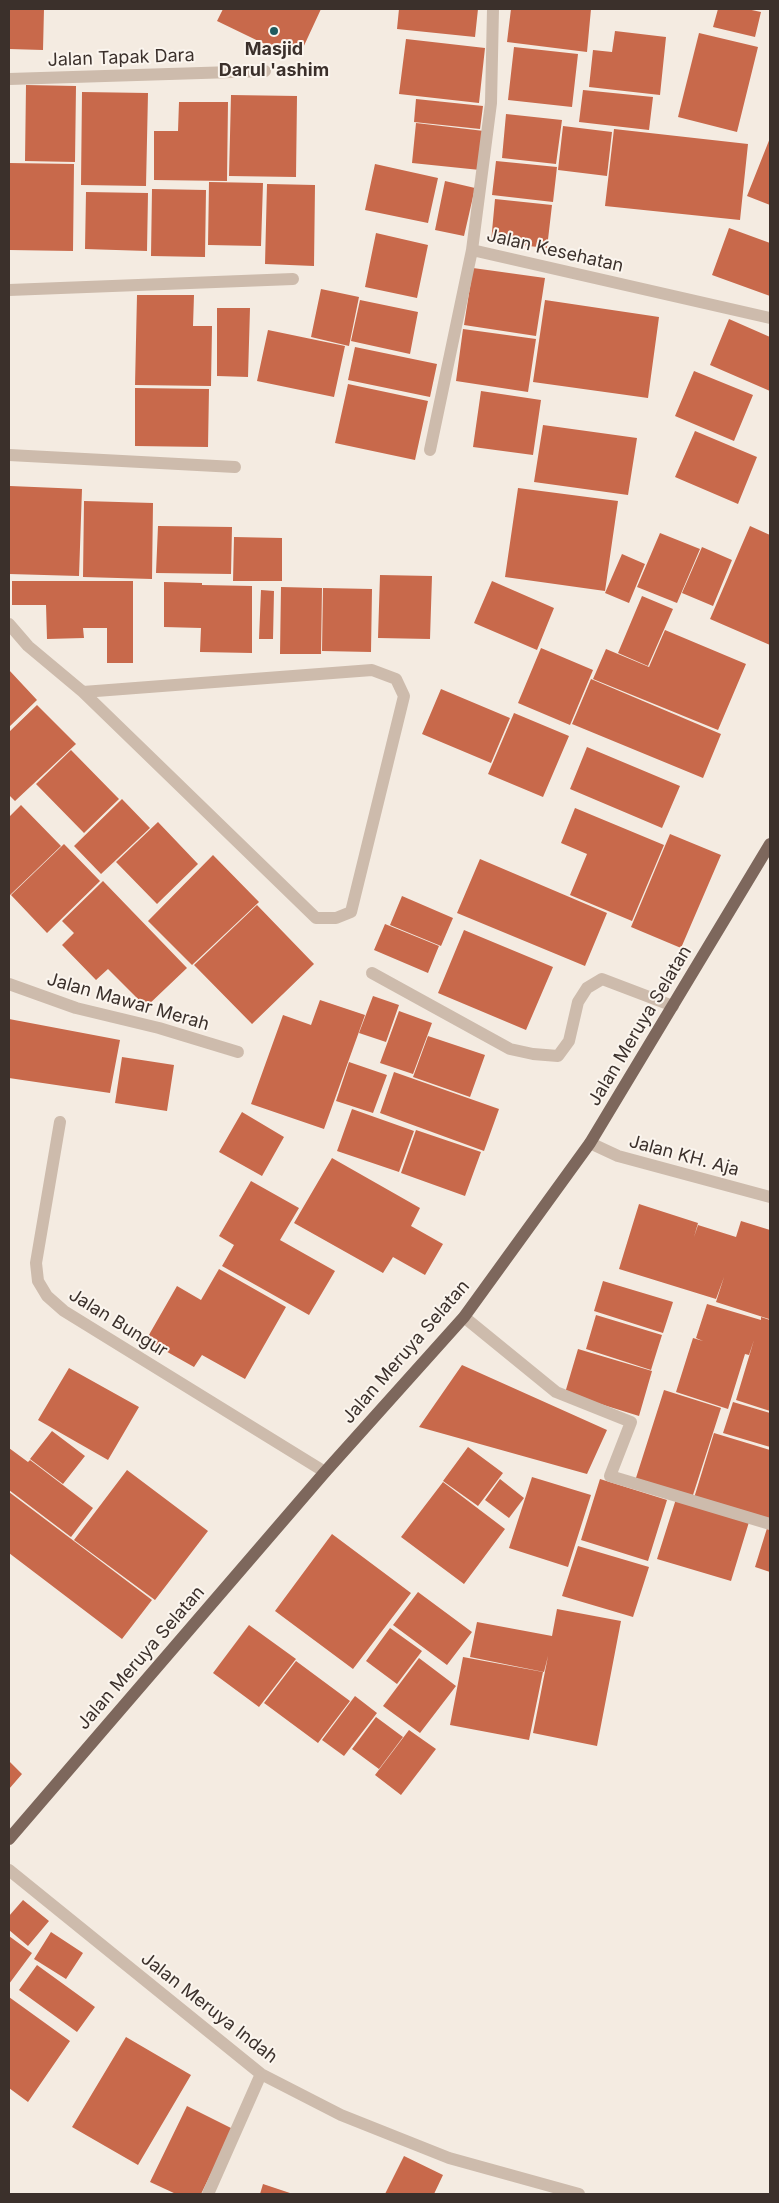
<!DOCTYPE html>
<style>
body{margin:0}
#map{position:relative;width:779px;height:2203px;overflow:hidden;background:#f4ebe1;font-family:Inter,sans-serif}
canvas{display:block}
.frame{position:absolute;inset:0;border:10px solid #3b302b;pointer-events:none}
</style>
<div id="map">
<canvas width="779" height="2203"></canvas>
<div class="frame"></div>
</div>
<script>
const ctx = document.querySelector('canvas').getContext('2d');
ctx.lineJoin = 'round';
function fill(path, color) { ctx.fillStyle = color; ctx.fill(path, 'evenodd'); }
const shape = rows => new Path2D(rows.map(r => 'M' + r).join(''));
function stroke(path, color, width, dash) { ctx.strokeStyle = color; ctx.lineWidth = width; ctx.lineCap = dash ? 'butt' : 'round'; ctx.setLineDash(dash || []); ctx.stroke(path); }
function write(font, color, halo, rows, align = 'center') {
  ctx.font = font + ' Inter,sans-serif'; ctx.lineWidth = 4; ctx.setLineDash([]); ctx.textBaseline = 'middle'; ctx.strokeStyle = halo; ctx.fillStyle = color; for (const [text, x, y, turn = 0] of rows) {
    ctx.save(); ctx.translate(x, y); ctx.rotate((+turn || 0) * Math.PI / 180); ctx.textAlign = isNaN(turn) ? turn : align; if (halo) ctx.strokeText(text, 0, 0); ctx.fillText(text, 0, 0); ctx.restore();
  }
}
fill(shape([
 [9,9,44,9,43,50,9,49],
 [223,9,321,9,302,50,282,40,277,50,217,21],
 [399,9,478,9,475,37,397,29],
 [511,9,591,9,587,52,507,42],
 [718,9,747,9,761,12,755,37,713,27],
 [615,31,666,37,660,95,589,87,593,50,612,52],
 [699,33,758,47,737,132,678,117],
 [406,39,485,48,479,103,399,94],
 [514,47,578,54,572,107,508,100],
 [26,85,76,86,75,162,25,161],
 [583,90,653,97,649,130,579,122],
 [82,92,148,93,146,186,81,185],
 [231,95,297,96,296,177,229,176],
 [416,99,483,106,480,129,414,122],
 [179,102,228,102,227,181,154,180,154,131,178,131],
 [506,114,562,120,556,164,502,158],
 [416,123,484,131,480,170,412,163],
 [563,126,612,132,607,176,558,170],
 [614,129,748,144,740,220,605,206],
 [770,138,770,205,747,196],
 [496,161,557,167,553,202,492,195],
 [9,163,74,164,73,251,9,250],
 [375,164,438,178,428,223,365,210],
 [445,181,475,188,464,236,435,230],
 [209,182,263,183,261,246,208,245],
 [267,184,315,185,314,266,265,264],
 [152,189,206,190,205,257,151,256],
 [86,192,148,193,147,251,85,249],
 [495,199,552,205,547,248,491,242],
 [729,228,770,243,770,296,712,275],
 [376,233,428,245,417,298,365,287],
 [473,268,545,278,536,336,464,325],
 [321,289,359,297,349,346,311,337],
 [137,295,194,295,193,326,212,326,211,386,135,385],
 [360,300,418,312,410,354,351,341],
 [545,300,659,317,648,398,533,382],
 [217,308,250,308,248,377,217,376],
 [729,319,770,337,770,391,710,365],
 [463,329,536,339,528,392,456,381],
 [268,330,345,346,334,397,257,381],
 [355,347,437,364,430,397,348,380],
 [694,371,753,395,734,441,675,416],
 [348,384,428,401,415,460,335,443],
 [135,388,209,389,208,447,135,446],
 [481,391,541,400,533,455,473,447],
 [543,425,637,438,628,495,534,482],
 [695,431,757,457,738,504,675,477],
 [10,486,82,489,79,576,9,574],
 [518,488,618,501,605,591,505,577],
 [84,501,153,503,152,579,83,577],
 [158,526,232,527,231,574,156,573],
 [750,526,770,535,770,645,710,619],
 [660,533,700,549,677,603,637,587],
 [234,537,282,538,282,581,233,581],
 [702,547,732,560,713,606,682,593],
 [622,554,645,564,629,603,605,593],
 [380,575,432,576,430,639,378,638],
 [12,581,133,581,133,663,107,663,107,628,83,628,84,638,47,639,46,605,12,605],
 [492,581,554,608,537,650,474,623],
 [164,582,202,583,202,585,252,586,252,653,200,652,201,628,164,627],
 [281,587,322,588,321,654,280,654],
 [323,588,372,589,371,652,322,651],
 [261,590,274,591,273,639,259,639],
 [642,596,673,609,648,666,618,653],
 [665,630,746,664,718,730,593,679,606,649,649,667],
 [541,648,593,670,570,725,518,703],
 [9,670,37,700,9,727],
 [591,679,721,734,703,778,572,724],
 [441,689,510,718,491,763,422,734],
 [37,705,76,744,15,801,9,795,9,732],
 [514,713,569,736,543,797,488,774],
 [587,747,680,786,662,828,570,789],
 [71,750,119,799,84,833,36,784],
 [122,799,150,828,101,874,74,846],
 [21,805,61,846,9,896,9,817],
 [575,808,664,845,632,921,570,895,587,854,561,843],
 [158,822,198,864,157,904,116,862],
 [670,834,721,855,681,948,631,927],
 [64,844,100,881,47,933,11,895],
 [213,855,259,902,192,965,148,921],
 [480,859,607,913,585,966,457,913],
 [103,881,187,968,146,1007,108,969,96,980,62,945,74,933,62,921],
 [402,896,453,918,441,946,390,925],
 [257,905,314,964,252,1024,194,965],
 [385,924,439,946,428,973,374,950],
 [464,930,553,967,526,1030,438,993],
 [373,996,399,1005,386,1042,359,1033],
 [320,1000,365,1015,324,1129,251,1104,283,1015,311,1025],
 [399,1011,432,1023,413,1074,380,1063],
 [9,1019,120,1040,110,1093,9,1078],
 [428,1036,485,1055,470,1097,413,1077],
 [122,1057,174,1065,167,1111,115,1103],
 [349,1062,387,1075,373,1113,336,1101],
 [394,1072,499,1109,484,1151,380,1113],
 [352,1109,414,1131,399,1172,337,1151],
 [242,1112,284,1137,262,1176,219,1152],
 [416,1130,481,1152,465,1196,401,1173],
 [332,1158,420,1208,411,1226,443,1244,425,1275,393,1257,383,1273,294,1223],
 [251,1181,299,1208,280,1240,335,1271,309,1315,222,1266,234,1245,219,1236],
 [639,1204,698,1223,694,1237,698,1225,736,1237,741,1221,770,1230,769,1319,716,1302,724,1277,716,1299,619,1269],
 [219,1269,286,1307,245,1379,202,1355,194,1367,146,1340,177,1286,201,1300],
 [603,1281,673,1302,663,1333,594,1311],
 [707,1304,761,1320,761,1317,770,1320,770,1411,736,1400,754,1340,749,1355,745,1354,728,1409,676,1392,693,1338,703,1341,696,1338],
 [596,1315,662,1335,651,1370,586,1349],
 [578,1349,652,1371,639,1416,565,1393],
 [462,1365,607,1430,587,1474,419,1427],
 [69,1368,139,1407,108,1460,38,1420],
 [664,1390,721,1408,692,1498,635,1481],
 [733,1402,770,1413,770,1447,723,1433],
 [52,1431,85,1456,63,1484,30,1459],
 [714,1433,770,1450,770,1522,694,1498],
 [468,1447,503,1473,478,1506,443,1481],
 [9,1448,28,1462,30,1460,93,1508,71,1537,9,1490],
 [127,1470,208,1531,155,1600,74,1540],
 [532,1477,591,1495,568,1567,509,1548],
 [500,1479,524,1498,509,1518,485,1500],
 [600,1479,667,1500,648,1561,581,1540],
 [443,1482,505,1529,464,1584,401,1537],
 [9,1492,152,1600,122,1639,9,1553],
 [676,1499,749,1522,731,1581,657,1559],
 [768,1525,770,1526,770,1572,755,1567],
 [332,1534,411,1593,353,1669,275,1611],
 [578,1546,649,1567,633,1617,562,1596],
 [418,1592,472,1632,447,1665,393,1625],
 [557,1609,621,1621,597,1746,533,1733,548,1656,544,1672,470,1657,477,1622,552,1636],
 [249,1625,296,1659,259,1707,213,1673],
 [390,1628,422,1651,397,1684,366,1661],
 [463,1657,543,1672,529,1740,450,1725],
 [419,1658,456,1686,420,1733,383,1706],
 [296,1661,350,1701,318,1743,264,1703],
 [355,1696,377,1713,344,1756,322,1740],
 [376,1717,403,1737,379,1769,352,1749],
 [409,1730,436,1749,401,1795,375,1775],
 [9,1761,22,1774,9,1789],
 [23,1900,49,1921,28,1946,9,1930,9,1916],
 [51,1932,83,1953,66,1979,34,1959],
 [9,1936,32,1953,9,1984],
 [37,1965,95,2007,77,2032,19,1990],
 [9,1997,70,2041,28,2102,9,2088],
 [126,2037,191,2075,138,2165,72,2127],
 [187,2106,233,2129,201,2194,176,2194,150,2182],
 [404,2156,443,2175,434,2194,385,2194],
 [263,2184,293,2194,260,2194]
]), '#c8694b');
stroke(shape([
 [9,79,265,71],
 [472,250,491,103,493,9],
 [9,290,293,279],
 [430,450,472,250,770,318],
 [9,455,235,467],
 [9,624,28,646,83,692,316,918,336,918,351,912,404,696,396,679,372,670,83,692],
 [372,973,510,1049,533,1054,558,1056,569,1041,578,1002,587,988,602,979,673,1006],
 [9,984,76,1008,159,1028,238,1052],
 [60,1122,36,1263,38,1281,47,1296,64,1311,325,1472],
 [590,1143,618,1156,770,1197],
 [464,1317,556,1392,631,1422,610,1476,770,1524],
 [9,1870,261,2074,341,2115,449,2158,579,2194],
 [208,2194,261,2074]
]), '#cdbbac', 12);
stroke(shape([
 [9,1839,325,1472,464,1317,590,1143,770,844]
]), '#7d675c', 12);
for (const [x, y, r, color] of [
 [274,31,5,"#1f5a5e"]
]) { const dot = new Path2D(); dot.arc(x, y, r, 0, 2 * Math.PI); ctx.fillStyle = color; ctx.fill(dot); stroke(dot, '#fbf5ee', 2); }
write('bold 18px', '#3b302b', '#fbf5ee', [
 ["Masjid",274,50],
 ["Darul 'ashim",274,71]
]);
write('18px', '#3b302b', '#fbf5ee', [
 ["Jalan Tapak Dara",121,58,-2],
 ["Jalan Kesehatan",555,251,13],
 ["Jalan Mawar Merah",128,1002,16],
 ["Jalan Meruya Selatan",640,1026,-59],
 ["Jalan KH. Aja",684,1156,15],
 ["Jalan Bungur",118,1323,32],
 ["Jalan Meruya Selatan",406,1352,-49],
 ["Jalan Meruya Selatan",141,1658,-49],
 ["Jalan Meruya Indah",209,2008,38]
]);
</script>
